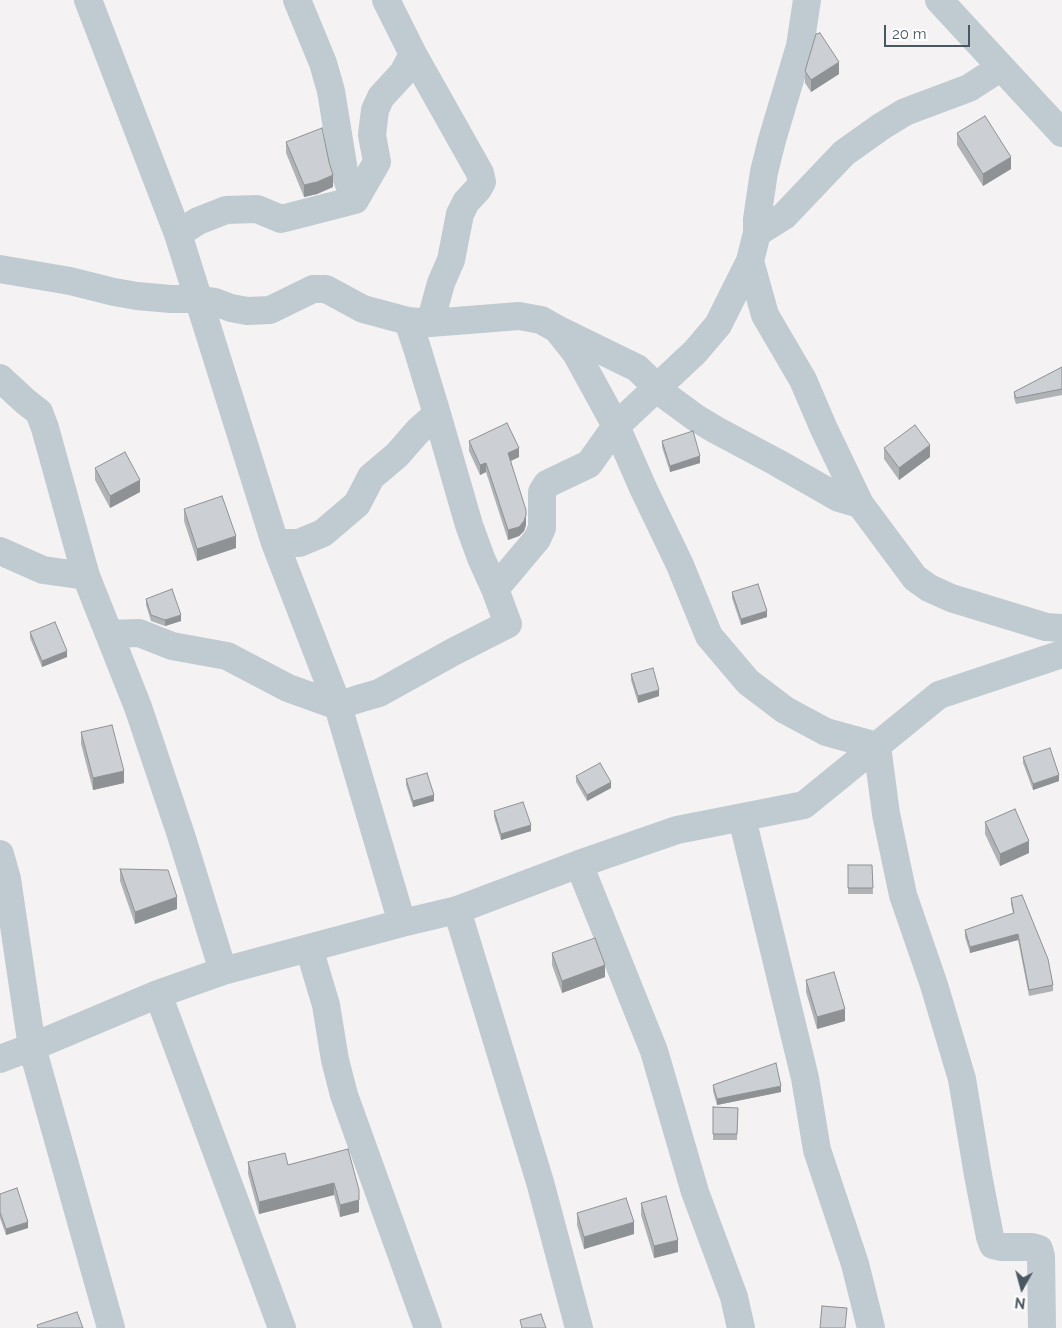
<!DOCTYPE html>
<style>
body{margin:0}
#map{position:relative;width:1062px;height:1328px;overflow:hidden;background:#f4f2f2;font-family:Raleway,sans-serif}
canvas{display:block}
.north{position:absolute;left:997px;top:1263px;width:50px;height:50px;-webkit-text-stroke:4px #fff;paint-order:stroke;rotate:187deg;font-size:14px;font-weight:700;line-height:20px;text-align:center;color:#495760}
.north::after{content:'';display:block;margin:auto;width:18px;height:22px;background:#495760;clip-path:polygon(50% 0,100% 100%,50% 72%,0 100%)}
.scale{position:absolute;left:884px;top:25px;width:86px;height:22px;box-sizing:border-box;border:2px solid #495760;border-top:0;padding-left:6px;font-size:15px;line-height:18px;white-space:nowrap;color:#495760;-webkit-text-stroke:4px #fff;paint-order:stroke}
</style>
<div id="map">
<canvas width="1062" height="1328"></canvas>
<div class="north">N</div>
<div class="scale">20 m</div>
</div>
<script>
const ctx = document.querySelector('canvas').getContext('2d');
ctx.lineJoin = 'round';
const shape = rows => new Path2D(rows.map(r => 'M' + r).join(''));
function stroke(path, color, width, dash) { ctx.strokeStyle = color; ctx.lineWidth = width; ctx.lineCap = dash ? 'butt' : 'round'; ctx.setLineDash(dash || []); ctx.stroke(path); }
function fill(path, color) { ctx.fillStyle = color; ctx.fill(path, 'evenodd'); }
stroke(shape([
 [88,0,178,234,275,543,338,706,402,923],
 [297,0,323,63,331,91,344,171,355,200],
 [386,0,413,54,480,173,482,182,478,189,466,202,460,214,451,260,441,283,430,323],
 [939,0,1062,133],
 [757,233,784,216,844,153,882,126,905,112,969,88,1000,68],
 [178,234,198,221,226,210,257,209,281,219,355,200,377,162,372,135,375,110,381,97,403,73,413,54],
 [750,261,765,315,803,380,824,429,860,504,915,578,929,588,951,598,1046,627,1062,628],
 [0,269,70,281,114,292,137,296,171,299,197,299,215,302,231,308,247,311,270,310,313,289,326,289,363,309,408,321,430,323,519,316,541,320,557,329,637,368,666,396,696,418,716,430,776,462,839,498,860,504],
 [408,321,417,348,437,414,469,525,481,558,495,589],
 [557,329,576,353,616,426,643,488,680,565,709,636,748,682,785,710,826,732,877,746,886,814,903,895,934,985,962,1079,978,1175,990,1237,993,1245,1002,1247,1032,1247,1039,1249,1041,1256,1042,1328],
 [0,378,26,402,39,412,45,428,86,576,138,707,181,835,223,971],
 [275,543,299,543,323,533,357,504,371,477,397,455,418,431,437,414],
 [0,551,43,570,86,576],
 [109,634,139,633,172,646,227,656,288,688,338,706,358,699,379,693,453,652,508,624,495,589,537,539,542,528,542,492,547,484,589,464,616,426,695,352,718,325,750,261,757,233,757,219,764,172,772,140,800,46,807,0],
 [742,818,805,1078,817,1150,855,1264,871,1328],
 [0,854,7,879,32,1047,111,1328],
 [579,864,654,1051,695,1192,734,1297,741,1328],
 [457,910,540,1182,579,1328],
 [309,948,326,1005,335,1060,344,1095,428,1328],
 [158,994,282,1328],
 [0,1059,32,1047,158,994,223,971,402,923,457,910,579,864,677,830,804,805,939,695,1062,654]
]), '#c0cbd1', 28);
fill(shape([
 [805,71,839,74,811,92,805,83],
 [957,133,1011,169,983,186,957,145],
 [286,142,329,162,333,187,317,194,304,197,286,153],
 [1062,367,1062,395,1016,404,1014,398,1014,392],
 [469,441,519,457,511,461,526,525,524,531,519,536,508,540,486,472,480,475,469,451],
 [662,441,700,463,670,472,662,447],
 [884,448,930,457,899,480,884,459],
 [95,468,140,492,110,508,95,480],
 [184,509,236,548,197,561,184,521],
 [732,592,767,617,741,625,732,598],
 [146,599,181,621,165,626,151,621,146,605],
 [30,632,67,657,42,667,30,638],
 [631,674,659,696,638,703,631,680],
 [81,732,124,783,93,790,81,744],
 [1023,757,1059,781,1033,790,1023,763],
 [576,776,611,788,587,801,576,782],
 [406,779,434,801,413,807,406,785],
 [494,811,531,831,501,840,494,817],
 [985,822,1029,853,1000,866,985,834],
 [848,865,872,865,873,894,848,894],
 [120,869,177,909,135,924,120,881],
 [1011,898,1053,985,1053,991,1029,996,1018,940,970,953,965,937,965,930,1013,913,1011,904],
 [552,953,605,977,562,993,552,965],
 [806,980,845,1021,817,1029,806,992],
 [713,1085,781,1092,717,1105,713,1091],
 [713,1107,738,1108,737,1140,713,1140],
 [348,1149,359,1212,340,1217,334,1195,259,1214,248,1174,248,1162,288,1165],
 [0,1194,28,1228,6,1235,0,1218],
 [641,1203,678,1252,654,1258,641,1215],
 [577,1213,634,1234,584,1249,577,1225]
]), '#afb3b6');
fill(shape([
 [839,62,839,74,811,92,811,80],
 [1011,157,1011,169,983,186,983,174],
 [333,175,333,187,317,194,304,197,304,185],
 [930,445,930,457,899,480,899,468],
 [519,448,519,457,508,462,508,453],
 [700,456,700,463,670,472,670,466],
 [486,463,486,472,480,475,480,465],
 [140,480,140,492,110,508,110,496],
 [526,515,526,525,524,531,519,536,508,540,508,530],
 [236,536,236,548,197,561,197,549],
 [767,611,767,617,741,625,741,619],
 [181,615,181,621,165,626,165,620],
 [67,651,67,657,42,667,42,661],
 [659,690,659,696,638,703,638,696],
 [124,771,124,783,93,790,93,778],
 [1059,775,1059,781,1033,790,1033,784],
 [611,782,611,788,587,801,587,795],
 [434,795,434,801,413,807,413,801],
 [531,825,531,831,501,840,501,834],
 [1029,841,1029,853,1000,866,1000,854],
 [177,897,177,909,135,924,135,912],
 [1018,934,1018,940,970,953,970,947],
 [605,965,605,977,562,993,562,981],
 [845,1009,845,1021,817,1029,817,1017],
 [781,1086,781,1092,717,1105,717,1099],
 [334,1183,334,1195,259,1214,259,1202],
 [359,1200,359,1212,340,1217,340,1205],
 [28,1222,28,1228,6,1235,6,1229],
 [634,1222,634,1234,584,1249,584,1237],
 [678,1240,678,1252,654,1258,654,1246]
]), '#8f9294');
const building = shape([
 [820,33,839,62,811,80,805,71,816,34,820,33],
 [985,116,1011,157,983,174,957,133,985,116],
 [322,128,329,162,333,175,317,182,304,185,286,142,322,128],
 [1062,367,1062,389,1016,398,1014,392,1062,367],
 [507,423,519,448,508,453,526,510,526,515,524,521,519,527,508,530,486,463,480,465,469,441,507,423],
 [915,425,930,445,899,468,884,448,915,425],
 [693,431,700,456,670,466,662,441,693,431],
 [125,452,140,480,110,496,95,468,125,452],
 [222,496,236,536,197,549,184,509,222,496],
 [758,584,767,611,741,619,732,592,758,584],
 [172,589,181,615,165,620,151,615,146,599,172,589],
 [55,622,67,651,42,661,30,632,55,622],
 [653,668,659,690,638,696,631,674,653,668],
 [112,725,124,771,93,778,81,732,112,725],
 [1050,748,1059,775,1033,784,1023,757,1050,748],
 [600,763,611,782,587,795,576,776,600,763],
 [427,773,434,795,413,801,406,779,427,773],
 [523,802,531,825,501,834,494,811,523,802],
 [1015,809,1029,841,1000,854,985,822,1015,809],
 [848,865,872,865,873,888,848,888,848,865],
 [120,869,168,870,177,897,135,912,120,869],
 [1022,895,1048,959,1053,985,1029,990,1018,934,970,947,965,930,1014,913,1011,898,1022,895],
 [595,938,605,965,562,981,552,953,595,938],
 [834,972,845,1009,817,1017,806,980,834,972],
 [776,1063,781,1086,717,1099,713,1085,776,1063],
 [713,1107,738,1108,737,1134,713,1134,713,1107],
 [348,1149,359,1190,359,1200,340,1205,334,1183,259,1202,248,1162,285,1153,288,1165,348,1149],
 [17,1188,28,1222,6,1229,0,1212,0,1194,17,1188],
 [666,1196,678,1240,654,1246,641,1203,666,1196],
 [626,1198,634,1222,584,1237,577,1213,626,1198],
 [822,1306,847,1308,845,1328,820,1328,822,1306],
 [77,1312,83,1328,38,1328,37,1325,77,1312],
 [541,1314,546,1328,522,1328,520,1320,541,1314]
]);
fill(building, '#ccd0d4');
stroke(building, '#8f9294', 1);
</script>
